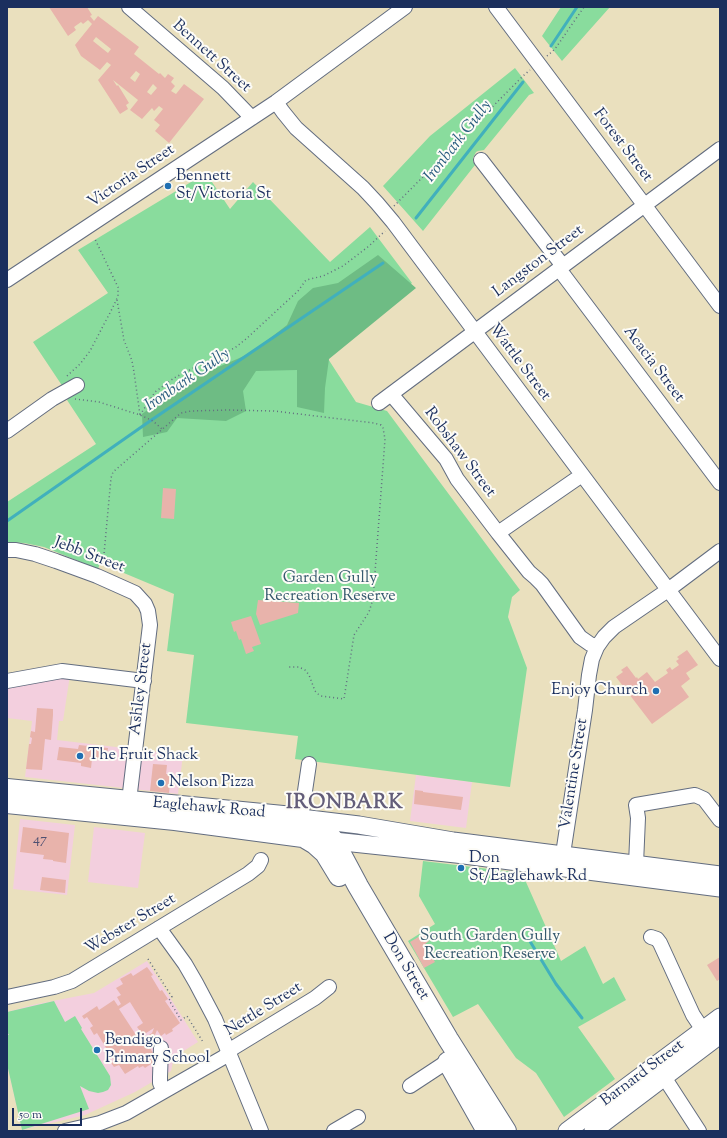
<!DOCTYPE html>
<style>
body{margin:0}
#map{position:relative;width:727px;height:1138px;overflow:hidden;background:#eae0be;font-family:"Sorts Mill Goudy",serif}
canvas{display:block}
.frame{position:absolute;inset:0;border:8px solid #1b2f5e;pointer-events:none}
.scale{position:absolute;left:12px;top:1108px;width:70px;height:18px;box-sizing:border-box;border:2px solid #1b2f5e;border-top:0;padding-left:5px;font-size:12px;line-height:14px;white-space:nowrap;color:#1b2f5e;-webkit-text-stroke:3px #fdfcf7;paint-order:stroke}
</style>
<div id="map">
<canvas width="727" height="1138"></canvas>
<div class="frame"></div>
<div class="scale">50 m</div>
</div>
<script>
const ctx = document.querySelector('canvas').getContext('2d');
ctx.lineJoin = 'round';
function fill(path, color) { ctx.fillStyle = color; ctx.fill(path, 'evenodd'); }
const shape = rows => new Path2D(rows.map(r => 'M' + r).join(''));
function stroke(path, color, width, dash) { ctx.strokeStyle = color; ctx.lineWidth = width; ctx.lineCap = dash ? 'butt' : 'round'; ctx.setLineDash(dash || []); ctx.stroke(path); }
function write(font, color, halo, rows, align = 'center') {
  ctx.font = font + ' "Sorts Mill Goudy",serif'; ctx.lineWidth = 4; ctx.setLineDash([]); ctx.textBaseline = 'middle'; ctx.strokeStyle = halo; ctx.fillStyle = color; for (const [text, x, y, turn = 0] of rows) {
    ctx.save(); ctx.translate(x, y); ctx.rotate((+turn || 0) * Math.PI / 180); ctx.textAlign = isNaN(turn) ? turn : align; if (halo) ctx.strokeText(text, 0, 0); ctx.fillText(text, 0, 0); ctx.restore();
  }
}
fill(shape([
 [70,675,63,721,59,721,57,740,183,755,178,794,25,777,32,721,7,718,7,688],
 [416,775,472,782,466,828,410,821],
 [20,819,75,825,67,895,13,889],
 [94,827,145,833,138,888,88,882],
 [147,961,198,1042,174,1057,171,1071,135,1092,85,1115,22,1130,7,1064,7,1012,32,1005,94,993]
]), '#f3cfde');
fill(shape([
 [561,7,610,7,562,61,542,36],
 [515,68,534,93,529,95,484,150,478,151,476,152,473,158,473,161,475,165,423,231,383,186,430,136],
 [206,173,230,209,253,182,330,262,370,227,412,283,323,351,356,402,387,411,520,590,512,597,508,617,527,668,510,787,295,759,298,736,186,723,194,655,167,651,174,594,100,563,98,569,44,547,24,543,7,542,7,502,96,444,67,400,70,396,61,384,33,342,108,293,78,250],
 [423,861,522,873,561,961,585,946,603,984,614,977,626,1000,578,1027,615,1079,564,1117,536,1073,516,1058,478,1004,453,1017,408,941,435,924,419,896],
 [54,1001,65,1022,75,1016,82,1028,81,1029,110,1076,111,1085,108,1090,103,1092,98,1093,89,1091,80,1086,89,1109,22,1130,7,1064,7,1035,9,1035,7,1032,7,1012]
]), '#89dc9d');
fill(shape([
 [378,255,416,288,329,359,325,388,324,413,297,407,297,370,256,371,243,391,246,411,226,421,177,418,167,432,143,437,142,414,186,381,251,353,287,325,298,301,313,288,338,283]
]), '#6ebc84');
stroke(shape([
 [551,46,577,7],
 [416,218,523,82],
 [7,521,150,421,383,263],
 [528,938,556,984,582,1018]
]), '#41b0bc', 3);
fill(shape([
 [49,7,76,7,76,8,78,7,87,7,92,15,90,16,94,21,98,16,139,47,134,54,159,74,160,73,165,78,168,74,174,78,171,82,175,86,171,91,176,94,184,84,204,99,169,143,155,131,160,125,154,120,163,109,159,106,154,111,152,108,142,119,130,110,138,100,113,80,117,86,118,85,129,103,126,105,128,109,120,114,98,80,111,65,107,62,100,70,81,56,75,45,92,24,88,20,83,24,81,22,74,27,76,30,68,36],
 [96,37,111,49,108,53,93,41],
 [136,71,140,74,135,82,130,78],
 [153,84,157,88,151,95,147,92],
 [163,488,176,489,174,519,161,518],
 [258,600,299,603,298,613,260,625,256,614],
 [251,616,261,644,252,647,254,651,246,654,241,639,239,640,236,631,234,632,231,622],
 [687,650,698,665,686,673,690,679,681,686,689,697,652,724,616,677,623,672,621,670,627,666,636,678,637,677,638,679,647,672,655,682,668,673,666,670,670,667,672,670,679,665,676,661,679,659,677,657],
 [37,708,53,709,53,715,51,740,45,739,42,770,26,769,29,744,31,744,32,738,30,737,31,731,35,732],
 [79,745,108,748,106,761,92,759,91,768,81,766,81,763,57,760,59,747,78,749],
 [153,764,167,765,166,774,171,774,169,793,150,791],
 [415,790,423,791,423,792,463,797,461,810,414,804],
 [23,827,69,833,66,863,53,861,53,860,43,859,44,855,20,852],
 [42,877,66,880,65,893,40,890],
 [425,933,429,941,425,944,435,962,424,968,410,942],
 [720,957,720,979,717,981,707,965],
 [147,967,153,975,151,976,160,991,162,990,168,999,165,1001,180,1023,172,1029,173,1031,166,1035,165,1033,161,1036,157,1030,155,1035,146,1041,157,1060,145,1068,143,1066,139,1068,138,1066,125,1074,119,1065,114,1067,111,1063,114,1061,97,1033,94,1035,90,1028,93,1026,87,1017,84,1019,82,1016,97,1006,99,1010,114,1000,118,1006,121,1004,117,997,121,995,116,988,123,984,120,979,131,973,133,976],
 [130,1002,143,1023,137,1027,143,1035,154,1028,152,1033,140,1041,119,1009]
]), '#e8b3ab');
const minor = shape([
 [129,7,223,88,252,118],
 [496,7,720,306],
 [276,102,283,112,296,128,363,188,377,203,393,222,720,659],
 [481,160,563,266],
 [559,269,720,483],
 [7,280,276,102,405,7],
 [391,394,446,459,457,479,498,533,529,572,536,578,542,584,580,637,590,644,597,647],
 [379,403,720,149],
 [7,431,52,399,77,385],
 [498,533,582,475],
 [7,550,16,550,35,554,56,561,97,576,135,593,145,604,148,611,150,625,129,801],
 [7,681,62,671,144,681],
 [301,818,309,764],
 [563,854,585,710,589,675,592,659,597,647,604,637,614,627,668,590,720,551],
 [636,864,638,818,636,805,695,795,704,799,720,820],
 [159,928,185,964,196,983,215,1019,261,1131],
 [651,937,657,939,660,943,693,1015,703,1030],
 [7,997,54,987,72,981,248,874,258,866,261,860],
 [161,1048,160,1077,160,1083,164,1091],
 [664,1077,699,1131],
 [410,1086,448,1061],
 [65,1131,100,1123,126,1113,224,1057,233,1048,315,998,329,987],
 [334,1131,358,1117]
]);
const major = shape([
 [301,818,359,825,453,841,720,875],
 [334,841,456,854,720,888],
 [567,1131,720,1017],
 [593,1131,720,1035]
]);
const highway = shape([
 [7,789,293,817,323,831,330,836,334,841,358,886,448,1039,506,1131],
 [7,803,175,820,318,839],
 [305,838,315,844,325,853,339,876],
 [448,1062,487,1131]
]);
stroke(minor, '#636d80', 16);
stroke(major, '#636d80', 19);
stroke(highway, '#636d80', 22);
stroke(shape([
 [547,56,555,49,584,7],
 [394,206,523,76,530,70],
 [117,300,124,340,132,361,134,372,140,415],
 [67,376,80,364,90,351,113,307,118,296,118,287,116,283,95,239],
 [75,399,99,402,140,415,153,421,162,429],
 [140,415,155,392,174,378,213,358,225,353,236,347,246,339,298,291,306,280,323,276,343,266,369,246,385,231],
 [103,565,111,478,113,472,181,413,191,411,228,410,274,411,374,423,381,425,383,428,385,439,373,599,369,612,354,635,344,699,321,696,318,694,315,691,309,675,305,670,299,667,289,667],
 [148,959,172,997,169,1000,181,1020,187,1016,203,1042]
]), '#636d80', 1.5, [1, 3]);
stroke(minor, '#fff', 14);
stroke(major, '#fff', 17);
stroke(highway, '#fff', 20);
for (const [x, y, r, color] of [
 [168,186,4,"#1f6fb2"],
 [656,691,4,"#1f6fb2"],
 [80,756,4,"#1f6fb2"],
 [161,783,4,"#1f6fb2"],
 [461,868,4,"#1f6fb2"],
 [97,1050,4,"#1f6fb2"]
]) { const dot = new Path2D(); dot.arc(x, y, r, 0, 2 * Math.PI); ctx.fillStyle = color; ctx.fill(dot); stroke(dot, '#fdfcf7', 1.5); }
write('14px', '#4e5071', null, [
 ["47",40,841]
]);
write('16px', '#1b2f5e', '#fdfcf7', [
 ["Bennett Street",211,57,42],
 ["Forest Street",622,146,53],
 ["Victoria Street",132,177,-34],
 ["Langston Street",539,262,-37],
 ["Wattle Street",519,363,53],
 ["Acacia Street",653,365,53],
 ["Robshaw Street",459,453,53],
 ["Jebb Street",89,556,21],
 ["Ashley Street",142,689,-83],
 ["Valentine Street",575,774,-81],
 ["Eaglehawk Road",209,809,5],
 ["Webster Street",131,925,-31],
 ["Don Street",405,967,59],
 ["Nettle Street",264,1010,-32],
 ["Barnard Street",643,1074,-37]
]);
write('16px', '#1b2f5e', '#fdfcf7', [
 ["Bennett",176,177],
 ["St/Victoria St",176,195],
 ["Enjoy Church",648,691,"right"],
 ["The Fruit Shack",88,756],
 ["Nelson Pizza",169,783],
 ["Don",469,859],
 ["St/Eaglehawk Rd",469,877],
 ["Bendigo",105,1041],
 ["Primary School",105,1059]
], 'left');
write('16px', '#365a6e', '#fdfcf7', [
 ["Garden Gully",330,579],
 ["Recreation Reserve",330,597],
 ["South Garden Gully",490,937],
 ["Recreation Reserve",490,955]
]);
write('italic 17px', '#285c7f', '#fdfcf7', [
 ["Ironbark Gully",459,142,-52],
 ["Ironbark Gully",188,381,-34]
]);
ctx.letterSpacing = '1px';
write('bold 20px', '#635d79', '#fdfcf7', [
 ["IRONBARK",345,805]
]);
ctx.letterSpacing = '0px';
</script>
